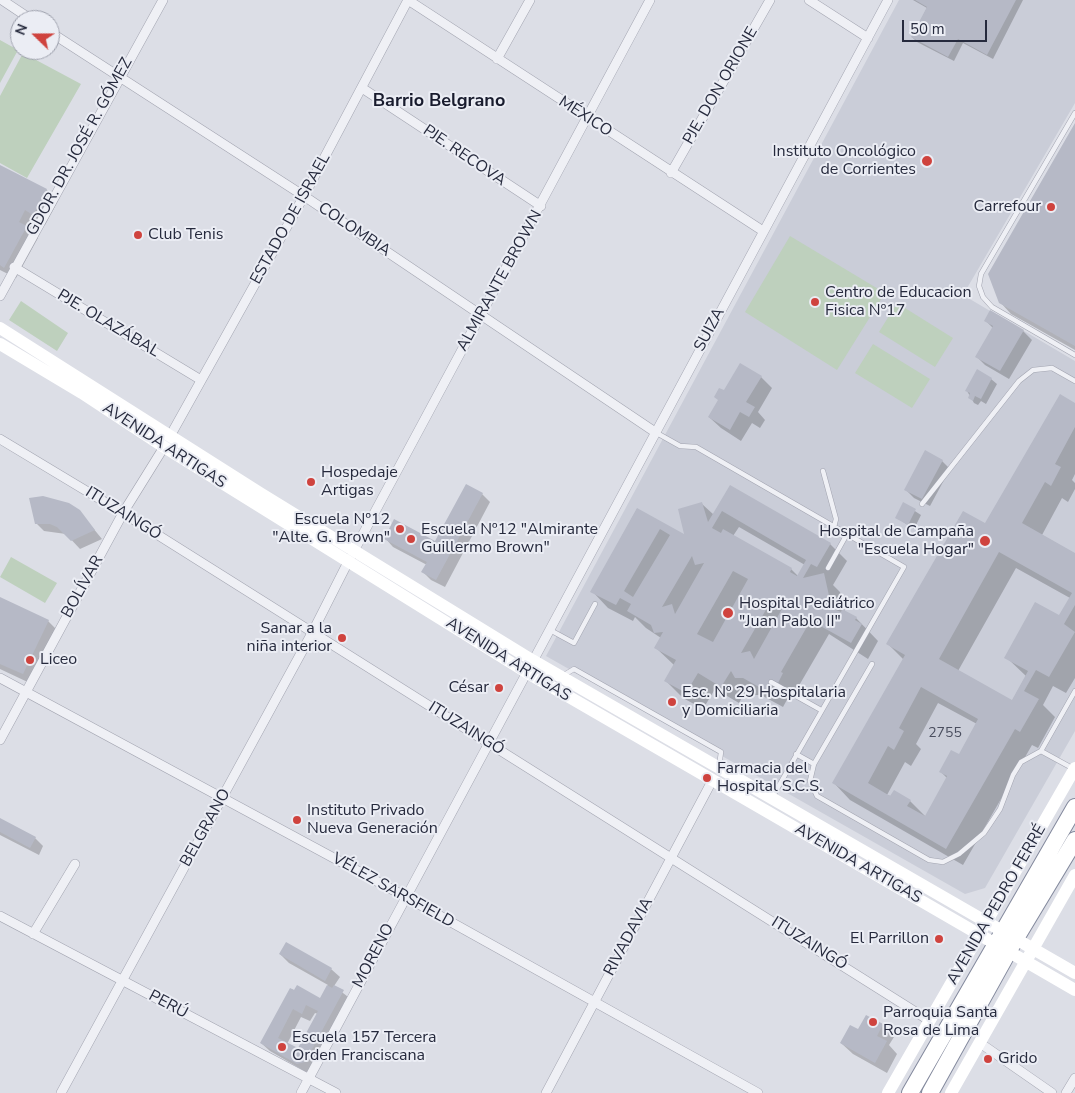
<!DOCTYPE html>
<meta charset="utf-8">
<style>
body{margin:0}
#map{position:relative;width:1075px;height:1093px;overflow:hidden;background:#dcdee6;font-family:"Nunito Sans",sans-serif}
canvas{display:block}
.north{position:absolute;left:10px;top:10px;width:50px;height:50px;box-sizing:border-box;background:#ebedf4;border:1px solid #9c9fab;border-radius:50%;rotate:292deg;font-size:14px;font-weight:700;line-height:20px;text-align:center;color:#262a3d}
.north::after{content:'';display:block;margin:auto;width:18px;height:22px;background:#cf433e;clip-path:polygon(50% 0,100% 100%,50% 72%,0 100%)}
.scale{position:absolute;left:902px;top:20px;width:85px;height:22px;box-sizing:border-box;border:2px solid #262a3d;border-top:0;padding-left:6px;font-size:15px;line-height:18px;white-space:nowrap;color:#262a3d;-webkit-text-stroke:4px #ebedf4;paint-order:stroke}
</style>
<div id="map">
<canvas width="1075" height="1093"></canvas>
<div class="north">N</div>
<div class="scale">50 m</div>
</div>
<script>
const ctx = document.querySelector('canvas').getContext('2d');
ctx.lineJoin = 'round';
function fill(path, color) { ctx.fillStyle = color; ctx.fill(path, 'evenodd'); }
const shape = rows => new Path2D(rows.map(r => 'M' + r).join(''));
function stroke(path, color, width, dash) { ctx.strokeStyle = color; ctx.lineWidth = width; ctx.lineCap = dash ? 'butt' : 'round'; ctx.setLineDash(dash || []); ctx.stroke(path); }
function write(font, color, halo, rows, align = 'center') {
  ctx.font = font + ' "Nunito Sans",sans-serif'; ctx.lineWidth = 4; ctx.setLineDash([]); ctx.textBaseline = 'middle'; ctx.strokeStyle = halo; ctx.fillStyle = color; for (const [text, x, y, turn = 0] of rows) {
    ctx.save(); ctx.translate(x, y); ctx.rotate((+turn || 0) * Math.PI / 180); ctx.textAlign = isNaN(turn) ? turn : align; if (halo) ctx.strokeText(text, 0, 0); ctx.fillText(text, 0, 0); ctx.restore();
  }
}
fill(shape([
 [899,0,1075,0,1075,103,963,295,1075,361,1075,731,985,888,965,894,546,656]
]), '#cacdd8');
fill(shape([
 [0,40,18,50,0,83],
 [23,53,81,84,27,178,0,163,0,96],
 [790,236,885,293,837,370,745,312],
 [21,301,68,333,57,351,9,320],
 [897,303,953,338,935,367,879,332],
 [873,344,930,379,912,408,855,373],
 [11,557,57,583,45,603,0,577]
]), '#bed0bd');
fill(shape([
 [913,0,1023,0,993,59,963,43,954,61,917,42,912,37,927,8],
 [1075,126,1075,350,1011,314,1000,302],
 [0,166,47,190,58,201,45,225,36,221,31,231,38,238,16,278,0,270],
 [991,312,1023,331,1032,340,1009,379,985,365,977,357,993,328,986,321],
 [761,377,772,388,758,412,765,420,760,428,752,423,741,441,721,428,709,417],
 [991,379,997,384,986,404,981,401,978,405,974,403,967,391],
 [1075,405,1075,474,1072,480,1075,483,1075,489,1068,502,1062,498,1042,535,1075,554,1075,678,1066,693,1053,686,1043,705,1055,717,1038,748,1032,745,963,865,850,800,834,783,904,660,888,644,986,525],
 [1016,568,1070,598,1060,617,1006,657,1026,676,1012,701,958,671],
 [938,703,977,724,959,756,941,772,947,778,926,817,910,801,887,795,905,762,911,766,921,749,916,744],
 [942,461,950,469,930,506,914,498,906,490],
 [731,487,830,544,847,561,833,585,840,592,845,612,856,618,878,641,868,659,829,634,797,689,799,691,795,699,789,696,783,707,761,695,753,695,747,689,739,703,715,689,703,709,683,698,666,681,674,665,655,647,661,638,646,628,635,617,633,621,608,608,592,591,637,509,686,537,702,504,714,515],
 [739,527,805,565,798,576,791,569,733,536],
 [482,494,490,502,445,587,431,580,423,572,427,565,393,547,385,538,435,543],
 [904,504,921,515,914,529,897,518],
 [79,511,102,539,80,549,66,534,44,531,36,523],
 [0,599,48,621,59,632,34,685,0,669],
 [0,820,35,838,43,846,39,855,0,835],
 [280,954,331,969,340,977,334,986,352,1000,313,1070,306,1072,270,1051,261,1043,291,989,320,999,328,985,289,963],
 [315,1013,318,1014,299,1050,287,1044,301,1017,310,1021],
 [867,1017,883,1025,894,1037,889,1045,897,1054,887,1073,853,1054,841,1043,859,1031]
]), '#0003');
fill(shape([
 [915,0,1016,0,987,55,958,39,948,57,911,37,927,7],
 [1075,123,1075,346,999,303,988,274],
 [0,165,47,189,33,215,25,210,19,222,27,226,4,268,0,265],
 [990,310,1024,330,1000,371,975,357,993,326,984,321],
 [740,363,762,376,746,402,755,407,749,417,740,412,730,430,708,417,718,400,714,397,719,388,724,390],
 [977,369,992,378,981,399,975,396,973,401,968,398,970,393,965,391],
 [1060,394,1075,403,1075,427,1055,464,1061,467,1051,486,1045,482,1022,523,1075,553,1075,605,1064,624,1075,632,1049,677,1036,670,1024,691,1039,699,1020,732,1015,729,946,849,832,783,905,655,886,644,963,511,985,523],
 [999,552,1072,593,1059,615,1035,602,1004,658,1028,671,1012,700,939,659],
 [921,687,978,719,959,754,951,750,939,772,947,776,925,816,907,806,911,800,894,790,890,796,868,783,888,746,894,750,904,731,899,728],
 [925,450,943,460,922,499,904,490],
 [466,484,483,493,436,580,421,572,427,562,384,539,394,519,435,541],
 [730,485,831,543,817,567,811,564,803,578,824,573,830,600,839,604,836,610,841,612,842,609,857,617,855,620,862,624,851,643,815,623,817,621,812,618,781,672,783,673,778,683,772,680,766,691,743,678,735,678,731,671,721,687,698,673,686,693,664,681,676,660,654,648,663,632,654,633,651,625,627,611,631,604,620,598,616,605,590,592,637,508,684,534,678,509,702,502,708,522],
 [722,511,806,560,797,576,790,572,792,568,723,529,721,533,712,528],
 [660,529,670,535,633,597,624,591],
 [692,556,695,565,704,563,675,614,672,604,662,607],
 [733,571,748,579,713,642,697,634],
 [771,601,774,610,783,607,754,659,750,651,741,653],
 [43,496,69,503,80,510,95,530,71,541,57,527,50,524,35,524,29,498],
 [903,502,916,509,908,525,895,518],
 [0,597,49,620,23,674,0,664],
 [0,818,36,837,30,848,0,832],
 [286,942,332,968,325,981,279,954],
 [297,985,320,998,327,985,332,988,334,985,344,990,305,1062,297,1064,260,1043,290,988,294,990],
 [306,1005,318,1011,298,1048,278,1038,293,1009,302,1014],
 [866,1015,883,1024,877,1036,887,1041,875,1063,840,1043,850,1025,858,1029]
]), '#b6b9c6');
const lane = shape([
 [1075,113,981,274,979,286,983,297,992,307,1075,355],
 [655,432,680,446,696,447,904,567,773,796],
 [823,471,836,519,834,527],
 [922,504,1019,381,1033,370,1052,368,1075,381],
 [828,568,847,534],
 [550,630,574,643,595,604],
 [872,664,814,764,810,781,817,796,929,860,943,862,959,854,984,833,1000,809,1013,775,1021,762,1041,751],
 [564,675,574,669,721,752,719,767],
 [771,682,821,710],
 [796,754,814,764],
 [1074,769,1041,751,1075,691]
]);
const street = shape([
 [2,0,32,20],
 [809,0,868,38],
 [50,32,304,196,655,432],
 [497,59,530,0],
 [362,88,541,206],
 [671,173,770,0],
 [14,267,201,380],
 [0,296,163,0],
 [0,439,123,513,930,1021],
 [0,678,406,897,758,1093],
 [0,740,123,513,164,447,304,196,408,0,763,231],
 [0,916,336,1093],
 [33,934,75,864],
 [980,1043,1052,1093],
 [61,1093,312,633,348,562,650,0],
 [301,1093,888,0],
 [546,1093,712,781],
 [1066,1093,1075,1078]
]);
const highway = shape([
 [910,1093,1075,807],
 [930,1093,1016,938,1075,840]
]);
stroke(lane, '#a2a4b0', 5.5);
stroke(street, '#a2a4b0', 10);
stroke(highway, '#83899d', 18);
stroke(lane, '#eff0f5', 4.5);
stroke(street, '#eff0f5', 9);
stroke(shape([
 [0,328,260,493,532,660,1075,973],
 [0,344,82,393,164,447,526,672,1075,990],
 [888,1093,1075,768],
 [951,1093,1075,875]
]), '#fff', 12);
stroke(highway, '#fff', 16);
for (const [x, y, r, color] of [
 [927,161,6,"#cf433e"],
 [1051,207,5,"#cf433e"],
 [138,235,5,"#cf433e"],
 [815,302,5,"#cf433e"],
 [311,482,5,"#cf433e"],
 [400,529,5,"#cf433e"],
 [411,539,5,"#cf433e"],
 [985,541,6,"#cf433e"],
 [728,613,6,"#cf433e"],
 [342,638,5,"#cf433e"],
 [30,660,5,"#cf433e"],
 [499,688,5,"#cf433e"],
 [672,702,5,"#cf433e"],
 [707,778,5,"#cf433e"],
 [297,820,5,"#cf433e"],
 [939,939,5,"#cf433e"],
 [873,1022,5,"#cf433e"],
 [282,1047,5,"#cf433e"],
 [988,1059,5,"#cf433e"]
]) { const dot = new Path2D(); dot.arc(x, y, r, 0, 2 * Math.PI); ctx.fillStyle = color; ctx.fill(dot); stroke(dot, '#ebedf4', 2); }
write('14px', '#4a4e5f', null, [
 ["2755",945,734]
]);
write('16px', '#262a3d', '#ebedf4', [
 ["PJE. DON ORIONE",721,86,-60],
 ["MÉXICO",585,117,33],
 ["GDOR. DR. JOSÉ R. GÓMEZ",80,147,-61],
 ["PJE. RECOVA",464,156,34],
 ["ESTADO DE ISRAEL",291,219,-61],
 ["COLOMBIA",354,230,34],
 ["ALMIRANTE BROWN",500,281,-61],
 ["PJE. OLAZÁBAL",108,324,31],
 ["SUIZA",710,330,-62],
 ["AVENIDA ARTIGAS",164,446,33],
 ["ITUZAINGÓ",123,514,32],
 ["BOLÍVAR",83,587,-61],
 ["AVENIDA ARTIGAS",508,660,32],
 ["ITUZAINGÓ",466,729,32],
 ["BELGRANO",206,828,-61],
 ["AVENIDA ARTIGAS",858,864,30],
 ["VÉLEZ SARSFIELD",393,891,29],
 ["AVENIDA PEDRO FERRÉ",997,905,-60],
 ["RIVADAVIA",629,937,-62],
 ["ITUZAINGÓ",809,944,32],
 ["MORENO",374,956,-62],
 ["PERÚ",168,1005,28]
]);
write('16px', '#262a3d', '#ebedf4', [
 ["Instituto Oncológico",916,152,"right"],
 ["de Corrientes",916,170,"right"],
 ["Carrefour",1041,207,"right"],
 ["Club Tenis",148,235],
 ["Centro de Educacion",825,293],
 ["Fisica Nº17",825,311],
 ["Hospedaje",321,473],
 ["Artigas",321,491],
 ["Escuela Nº12",390,520,"right"],
 ["\"Alte. G. Brown\"",390,538,"right"],
 ["Escuela Nº12 \"Almirante",421,530],
 ["Guillermo Brown\"",421,548],
 ["Hospital de Campaña",974,532,"right"],
 ["\"Escuela Hogar\"",974,550,"right"],
 ["Hospital Pediátrico",739,604],
 ["\"Juan Pablo II\"",739,622],
 ["Sanar a la",332,629,"right"],
 ["niña interior",332,647,"right"],
 ["Liceo",40,660],
 ["César",489,688,"right"],
 ["Esc. Nº 29 Hospitalaria",682,693],
 ["y Domiciliaria",682,711],
 ["Farmacia del",717,769],
 ["Hospital S.C.S.",717,787],
 ["Instituto Privado",307,811],
 ["Nueva Generación",307,829],
 ["El Parrillon",929,939,"right"],
 ["Parroquia Santa",883,1013],
 ["Rosa de Lima",883,1031],
 ["Escuela 157 Tercera",292,1038],
 ["Orden Franciscana",292,1056],
 ["Grido",998,1059]
], 'left');
write('bold 18px', '#181b2d', '#ebedf4', [
 ["Barrio Belgrano",439,102]
]);
</script>
